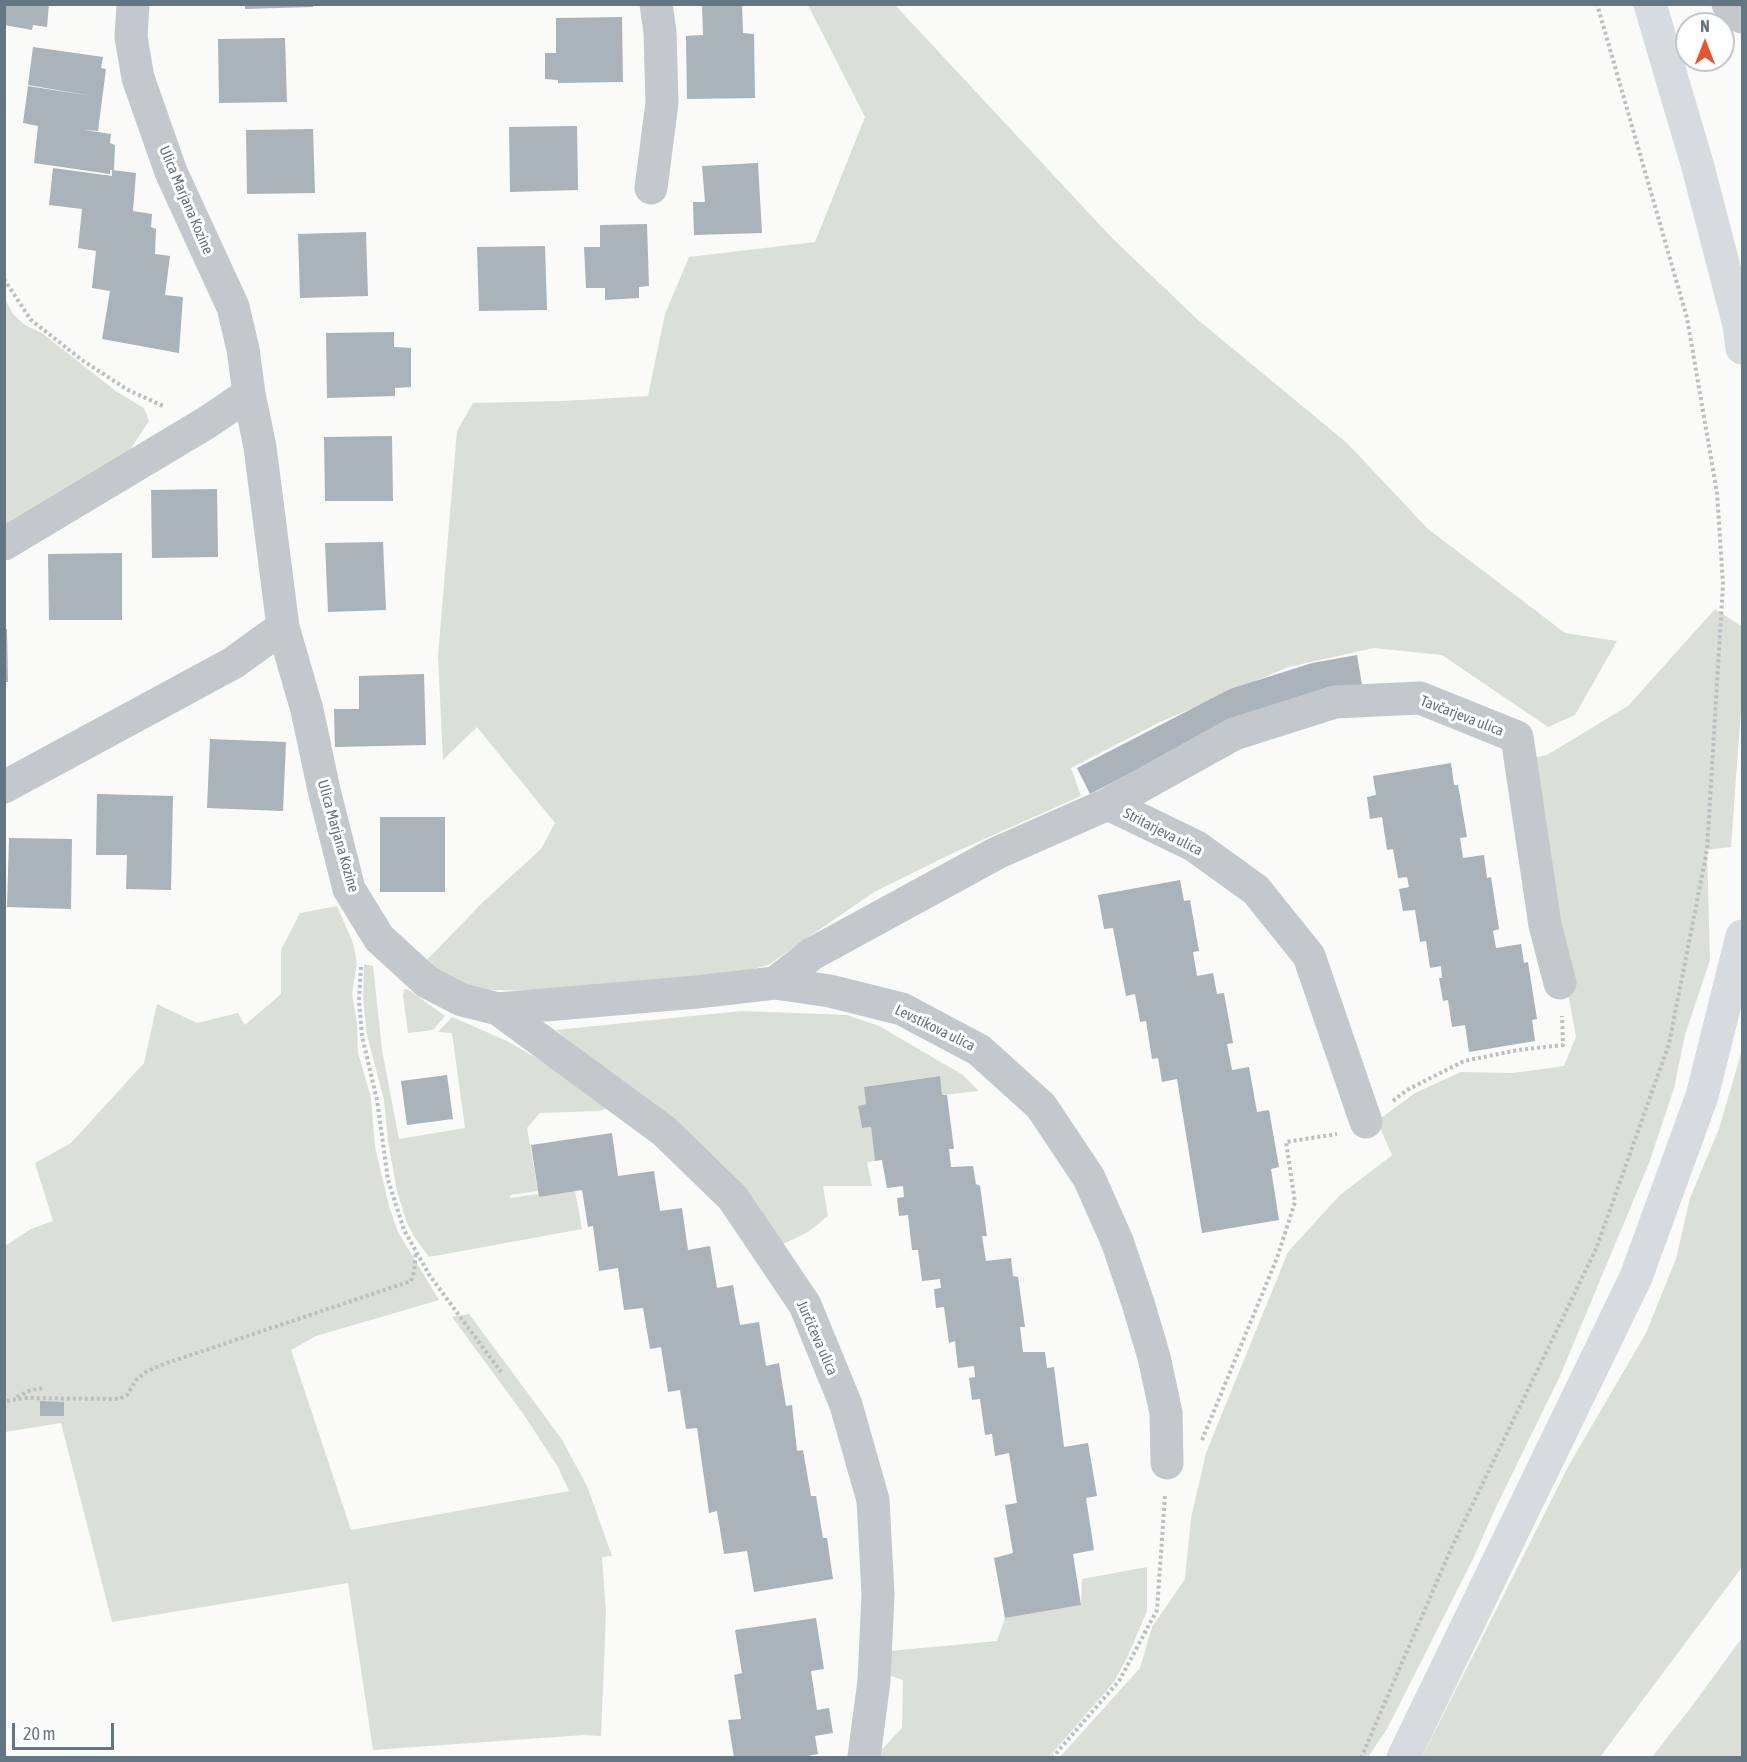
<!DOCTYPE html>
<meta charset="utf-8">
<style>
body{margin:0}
#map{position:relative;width:1747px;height:1762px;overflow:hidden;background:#fafaf8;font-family:"Asap Condensed",sans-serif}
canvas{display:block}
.frame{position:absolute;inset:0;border:6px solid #657683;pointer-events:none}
.north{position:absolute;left:1675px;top:12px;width:60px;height:60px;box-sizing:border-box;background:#fff;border:2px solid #c1c8cd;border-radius:50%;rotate:0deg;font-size:16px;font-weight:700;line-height:24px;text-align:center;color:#657683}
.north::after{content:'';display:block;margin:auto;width:21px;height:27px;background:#e4572e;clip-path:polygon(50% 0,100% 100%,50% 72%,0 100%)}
.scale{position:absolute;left:12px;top:1723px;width:102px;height:27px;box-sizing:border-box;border:3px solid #657683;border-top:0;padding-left:8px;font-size:18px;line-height:21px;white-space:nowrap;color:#657683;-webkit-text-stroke:4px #fff;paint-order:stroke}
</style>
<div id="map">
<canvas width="1747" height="1762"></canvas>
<div class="frame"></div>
<div class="north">N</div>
<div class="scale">20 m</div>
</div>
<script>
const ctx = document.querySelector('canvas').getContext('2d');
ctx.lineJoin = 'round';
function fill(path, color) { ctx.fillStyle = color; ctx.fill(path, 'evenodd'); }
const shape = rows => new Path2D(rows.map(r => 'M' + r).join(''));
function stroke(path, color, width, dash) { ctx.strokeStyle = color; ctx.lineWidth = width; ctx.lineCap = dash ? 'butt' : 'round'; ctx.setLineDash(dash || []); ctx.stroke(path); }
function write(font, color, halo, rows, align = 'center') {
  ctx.font = font + ' "Asap Condensed",sans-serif'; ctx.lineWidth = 6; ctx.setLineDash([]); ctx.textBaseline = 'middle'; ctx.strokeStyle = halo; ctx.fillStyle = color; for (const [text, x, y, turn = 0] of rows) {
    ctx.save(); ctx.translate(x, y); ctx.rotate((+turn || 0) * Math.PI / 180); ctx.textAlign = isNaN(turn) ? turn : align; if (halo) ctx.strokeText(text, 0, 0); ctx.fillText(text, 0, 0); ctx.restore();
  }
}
fill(shape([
 [808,5,895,5,1112,238,1198,320,1347,443,1428,529,1565,633,1617,641,1575,715,1548,727,1442,655,1374,648,1288,667,1158,723,1071,768,1081,796,953,853,874,892,768,965,735,974,544,991,485,990,462,985,425,962,483,902,541,849,555,823,477,727,443,760,438,656,457,431,473,403,564,401,648,396,665,314,689,257,815,242,865,117],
 [4,297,13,314,25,325,42,333,117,392,144,408,149,421,125,457,4,531],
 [1715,609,1741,626,1741,709,1731,847,1707,850,1710,960,1685,1035,1674,1088,1649,1163,1560,1376,1495,1509,1473,1559,1387,1729,1368,1757,1059,1758,1140,1668,1152,1627,1185,1579,1191,1518,1206,1453,1288,1252,1339,1196,1392,1155,1377,1121,1415,1093,1461,1072,1513,1073,1564,1066,1576,1037,1526,759,1547,755,1628,706],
 [337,906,353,943,357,963,352,994,357,1023,358,1053,371,1098,375,1147,389,1206,398,1232,439,1300,316,1336,291,1350,351,1530,569,1491,558,1467,524,1415,452,1317,469,1314,561,1438,587,1486,612,1556,602,1557,606,1614,601,1736,584,1735,373,1750,348,1583,112,1622,61,1423,5,1432,5,1246,31,1229,53,1221,35,1163,71,1143,144,1063,157,1004,197,1023,238,1013,245,1025,281,994,281,950,300,913],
 [364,964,373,966,382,1050,399,1139,465,1128,452,1033,438,1032,452,1017,507,1041,552,1067,611,1107,599,1111,540,1113,527,1128,538,1191,510,1195,510,1198,538,1194,539,1197,575,1191,582,1229,429,1257,415,1238,407,1223,397,1191,388,1141,384,1100,367,1035,363,999],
 [404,989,409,990,445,1016,433,1030,408,1033,403,995],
 [741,1011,847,1015,879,1026,963,1075,979,1091,942,1095,939,1076,864,1087,866,1104,858,1106,862,1128,871,1127,875,1161,867,1162,872,1186,823,1186,828,1216,808,1232,777,1247,678,1133,556,1030],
 [1742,1050,1742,1567,1600,1757,1422,1757,1569,1465,1646,1333,1676,1259,1690,1198,1719,1129],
 [1147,1567,1147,1611,1127,1658,1114,1682,1049,1757,874,1758,902,1728,903,1680,879,1672,879,1652,997,1641,1005,1618,1081,1605,1082,1579],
 [1742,1638,1742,1757,1652,1757,1689,1710]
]), '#dadfd7');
fill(shape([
 [4,4,49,4,47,27,33,25,32,30,4,25],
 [245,4,313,4,313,7,245,9],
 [702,4,742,4,743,33,754,34,755,98,687,99,686,36,703,35],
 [622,17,623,82,558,83,558,80,545,79,545,53,556,53,556,18],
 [285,38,287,102,219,103,218,39],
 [33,47,103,57,101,68,106,69,98,131,84,130,111,134,110,143,115,145,114,170,110,170,110,174,34,163,38,126,23,123,28,86,92,96,28,85],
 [577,126,578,190,510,192,509,127],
 [313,129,315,193,247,194,246,130],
 [758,163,762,233,694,235,693,202,705,202,702,166],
 [53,168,112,176,112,170,136,173,133,211,152,214,151,227,156,229,155,254,170,256,165,295,183,297,179,353,102,339,110,291,92,288,96,251,78,248,82,209,49,205],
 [647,224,649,286,639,287,639,298,605,300,605,288,586,288,584,247,600,247,600,225],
 [366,232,368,296,300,298,298,234],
 [545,246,547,310,479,311,477,247],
 [394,332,394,347,411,348,411,387,395,388,395,396,327,398,326,333],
 [392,436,393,501,325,501,324,437],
 [217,489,218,557,152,558,151,490],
 [383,542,386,610,328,612,325,543],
 [122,553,122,620,49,620,48,554],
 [4,629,7,629,8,682,4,682],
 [1357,655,1362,685,1242,716,1090,794,1077,768,1230,689,1312,663],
 [424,674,426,745,335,747,334,709,359,709,359,676],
 [210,739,286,742,283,811,207,808],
 [1451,763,1454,785,1458,785,1467,837,1460,838,1463,858,1484,855,1487,878,1491,877,1499,929,1493,931,1496,948,1521,944,1524,963,1528,962,1537,1019,1532,1020,1535,1041,1469,1052,1465,1025,1452,1027,1448,1000,1443,1001,1439,978,1442,978,1441,966,1430,968,1426,941,1420,942,1415,910,1403,911,1399,889,1409,887,1407,877,1398,878,1393,849,1387,850,1382,817,1370,819,1367,797,1376,795,1373,776],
 [97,794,173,796,171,890,126,889,127,855,96,855],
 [380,817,445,817,445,892,380,892],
 [9,838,72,839,71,909,7,907],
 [1180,880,1184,901,1190,900,1199,951,1193,952,1197,976,1213,973,1217,994,1224,993,1233,1043,1227,1044,1232,1070,1249,1067,1257,1112,1269,1110,1279,1167,1271,1169,1279,1220,1202,1233,1177,1079,1162,1082,1158,1058,1152,1059,1146,1021,1140,1022,1135,994,1126,996,1113,928,1104,929,1098,895],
 [447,1075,453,1119,407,1125,401,1081],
 [940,1076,942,1095,947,1095,954,1149,949,1149,951,1167,973,1166,976,1184,980,1186,987,1236,982,1236,986,1261,1011,1258,1013,1276,1018,1277,1025,1327,1020,1327,1023,1352,1045,1352,1047,1368,1054,1367,1064,1447,1088,1443,1097,1496,1086,1498,1094,1550,1073,1554,1081,1605,1005,1618,994,1558,1013,1553,1005,1505,1017,1503,1009,1453,995,1456,992,1434,985,1435,980,1399,972,1400,969,1378,975,1377,974,1366,958,1368,955,1341,949,1343,944,1307,936,1308,934,1289,941,1288,940,1279,922,1281,918,1250,912,1250,908,1215,899,1216,897,1198,904,1197,903,1186,887,1188,882,1160,875,1161,871,1127,862,1128,858,1106,866,1104,864,1087],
 [612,1133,618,1176,654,1171,660,1211,682,1208,688,1250,710,1246,717,1288,733,1285,740,1325,759,1322,766,1366,779,1363,786,1406,792,1405,797,1451,803,1450,811,1496,816,1496,823,1538,827,1538,833,1579,754,1592,747,1551,724,1554,717,1511,709,1513,697,1428,686,1429,680,1390,668,1392,661,1347,650,1349,643,1308,624,1310,618,1268,599,1271,593,1226,588,1227,582,1190,539,1197,531,1145],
 [40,1401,64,1402,64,1416,40,1416],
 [816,1618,824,1669,811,1671,817,1710,829,1708,833,1733,815,1736,818,1754,808,1756,808,1758,734,1758,728,1720,741,1719,734,1675,742,1673,735,1630]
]), '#aab3b9');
stroke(shape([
 [4,279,31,320,82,360,128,390,165,407],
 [361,967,359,1000,362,1036,377,1100,388,1180,404,1230,430,1276,501,1372],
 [1393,1101,1407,1090,1464,1061,1518,1050,1563,1045,1562,1016],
 [17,1397,31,1390,44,1388],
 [7,1401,24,1398,119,1399,127,1395,136,1380,146,1372,164,1364,411,1281,414,1272,416,1252],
 [1202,1440,1277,1258,1295,1202,1286,1142,1337,1134],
 [1052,1758,1119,1681,1157,1610,1165,1496],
 [1361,1758,1450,1551,1596,1249,1669,1044,1707,850,1723,584,1717,493,1687,318,1597,4]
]), '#bbbfc2', 4, [3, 3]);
stroke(shape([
 [133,4,131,37,138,78,171,172,233,307,243,349,249,394,260,447,283,627,307,710,324,790,349,889,379,938,427,982,462,1000,498,1009,697,992,775,983,830,991,902,1009,979,1050,1041,1106,1089,1178,1117,1241,1138,1303,1154,1357,1166,1413,1167,1463],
 [1728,4,1742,17],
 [651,188,662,103,660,32,656,4],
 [4,544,206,423,249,394],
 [4,787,233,663,283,627],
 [1108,804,1234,734,1335,702,1420,698,1517,737,1545,925,1560,983],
 [775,983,812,954,997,853,1108,804,1195,846,1256,890,1309,956,1366,1122],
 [498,1009,664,1131,733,1198,805,1305,846,1405,873,1500,878,1594,874,1681,864,1757]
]), '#c3c8cc', 33);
stroke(shape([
 [1650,4,1698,167,1739,325,1742,348],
 [1403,1758,1636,1277,1702,1096,1742,936]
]), '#d6dbdf', 33);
write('15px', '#657683', '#fff', [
 ["Ulica Marjana Kozine",186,200,67],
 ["Tavčarjeva ulica",1462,716,21],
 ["Stritarjeva ulica",1163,832,27],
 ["Ulica Marjana Kozine",338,836,74],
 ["Levstikova ulica",935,1028,26],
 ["Jurčičeva ulica",817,1338,66]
]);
</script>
